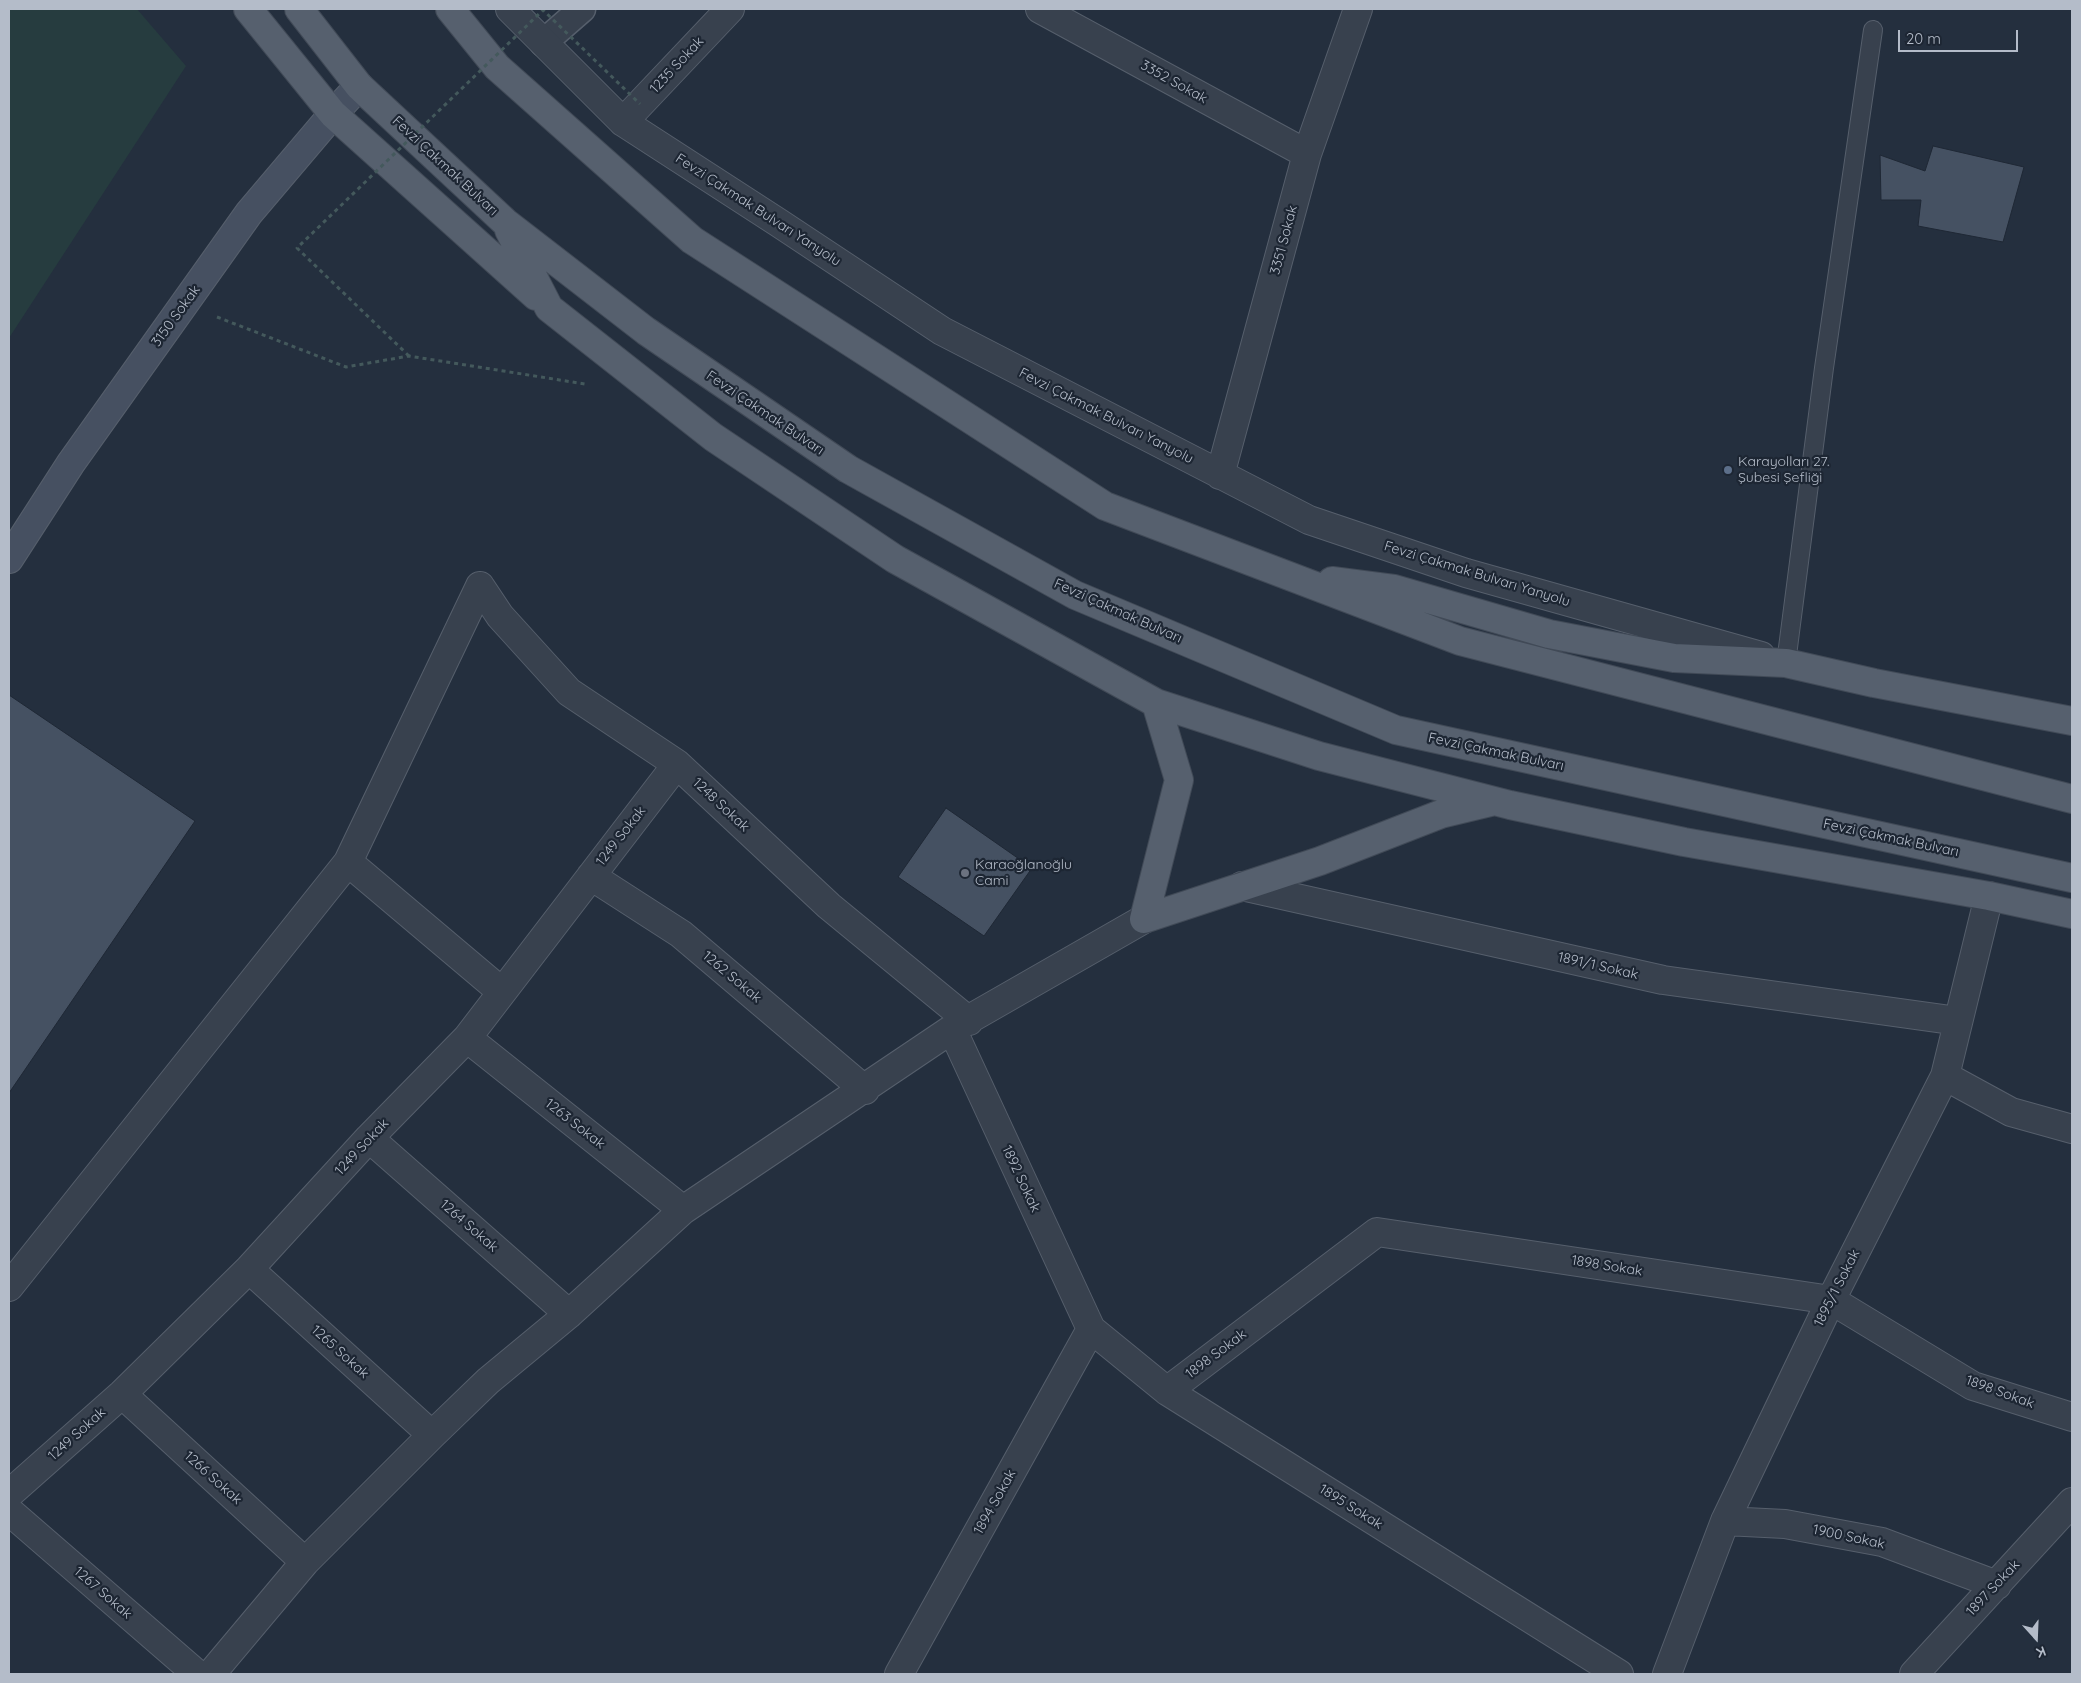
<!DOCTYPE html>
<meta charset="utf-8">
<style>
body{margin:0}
#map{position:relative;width:2081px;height:1683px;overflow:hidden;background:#242f3e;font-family:Quicksand,sans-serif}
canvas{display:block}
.frame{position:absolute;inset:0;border:10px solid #b4bcc9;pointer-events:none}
.north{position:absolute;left:2011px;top:1613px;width:50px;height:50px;-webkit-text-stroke:4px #1d2633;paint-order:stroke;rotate:160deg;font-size:14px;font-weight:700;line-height:20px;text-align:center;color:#b4bcc9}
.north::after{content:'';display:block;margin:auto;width:18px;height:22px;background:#b4bcc9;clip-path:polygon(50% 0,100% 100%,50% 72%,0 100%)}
.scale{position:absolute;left:1898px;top:30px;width:120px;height:22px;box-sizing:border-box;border:2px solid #b4bcc9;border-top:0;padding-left:6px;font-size:15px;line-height:18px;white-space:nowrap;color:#b4bcc9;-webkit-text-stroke:4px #1d2633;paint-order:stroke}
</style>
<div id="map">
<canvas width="2081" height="1683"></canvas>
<div class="frame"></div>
<div class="north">K</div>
<div class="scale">20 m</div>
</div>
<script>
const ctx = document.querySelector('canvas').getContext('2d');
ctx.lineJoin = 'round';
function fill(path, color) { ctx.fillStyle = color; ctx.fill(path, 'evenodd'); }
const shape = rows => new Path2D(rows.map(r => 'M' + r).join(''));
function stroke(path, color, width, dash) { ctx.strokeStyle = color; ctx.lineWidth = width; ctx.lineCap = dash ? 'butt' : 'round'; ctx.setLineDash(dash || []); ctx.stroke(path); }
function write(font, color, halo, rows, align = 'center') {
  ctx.font = font + ' Quicksand,sans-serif'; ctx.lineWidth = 4.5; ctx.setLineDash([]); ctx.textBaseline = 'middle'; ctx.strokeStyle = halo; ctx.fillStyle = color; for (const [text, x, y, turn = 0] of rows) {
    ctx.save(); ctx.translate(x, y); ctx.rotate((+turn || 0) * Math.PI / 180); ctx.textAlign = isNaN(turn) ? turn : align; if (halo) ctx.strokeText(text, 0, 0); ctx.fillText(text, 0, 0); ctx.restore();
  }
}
fill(shape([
 [9,9,137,9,186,66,9,338]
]), '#263c3f');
const building = shape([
 [1933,146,2024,167,2003,242,1918,226,1921,200,1881,200,1880,155,1925,171,1933,146],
 [9,695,195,821,9,1093,9,695],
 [946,808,1032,868,984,936,898,877,946,808]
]);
fill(building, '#455162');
stroke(building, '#1f2835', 1);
const service = shape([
 [1786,663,1824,368,1873,30]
]);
const pedestrian = shape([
 [543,43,582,9]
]);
const minor = shape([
 [510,9,623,122,779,223,942,331,1309,520,1466,573,1761,656],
 [1040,9,1307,154],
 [623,122,730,9],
 [1220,475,1307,154,1358,9],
 [480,586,500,616,569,692,677,764,829,906,969,1021],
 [348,862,502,992],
 [591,876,681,934,865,1090],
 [1242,886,1663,980,1958,1021],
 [952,1029,1091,1329,1167,1391,1619,1674],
 [467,1038,683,1210],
 [1945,1076,2011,1112,2072,1129],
 [369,1138,569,1314],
 [249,1269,432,1435],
 [9,1287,348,862,480,586],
 [1167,1391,1377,1232,1831,1300,1973,1386,2072,1417],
 [122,1394,305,1562],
 [9,1494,122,1394,249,1269,369,1138,467,1038,677,764],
 [9,1511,197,1674],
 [1725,1521,1785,1524,1882,1542,1997,1585],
 [211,1674,305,1562,432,1435,488,1381,569,1314,683,1210,952,1029,1144,919],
 [899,1674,1091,1329],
 [1667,1674,1725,1521,1831,1300,1945,1076,1989,896],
 [1914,1674,2072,1502]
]);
const secondary = shape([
 [9,559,71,463,249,213,333,114,359,86]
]);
const primary = shape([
 [248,9,333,114,536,296],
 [299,9,359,86,505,222,646,331,848,469,1075,595,1396,730,2072,878],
 [450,9,497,67,692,240,1105,506,1460,641,2072,799],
 [509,230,549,308,713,437,895,559,1156,703,1319,756,1510,805,1684,842,1989,896,2072,914],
 [1332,581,1394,589,1549,634,1674,658,1786,663,1874,683,2072,721],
 [1144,919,1320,861,1441,814,1491,802],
 [1144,919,1179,780,1156,703]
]);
stroke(service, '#565f6c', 20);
stroke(pedestrian, '#565f6c', 29);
stroke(minor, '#565f6c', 30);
stroke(secondary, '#565f6c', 30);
stroke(primary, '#414a57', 30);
stroke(shape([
 [217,317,346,367,409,356,585,384]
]), '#44595c', 3, [4, 4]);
stroke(service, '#38414e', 18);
stroke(pedestrian, '#38414e', 26);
stroke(minor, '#38414e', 28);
stroke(secondary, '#465061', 28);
stroke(primary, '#56606e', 28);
stroke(shape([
 [409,356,297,248,543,10,640,104]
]), '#44595c', 3, [4, 4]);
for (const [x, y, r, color] of [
 [1728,470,5,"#5c6f8a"],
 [965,873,5,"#6b7280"]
]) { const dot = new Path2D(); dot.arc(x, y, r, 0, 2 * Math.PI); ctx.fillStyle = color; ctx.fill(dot); stroke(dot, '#1d2633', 2); }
write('14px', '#b4bcc9', '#1d2633', [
 ["1235 Sokak",677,65,-47],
 ["3352 Sokak",1174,82,29],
 ["Fevzi Çakmak Bulvarı",445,166,43],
 ["Fevzi Çakmak Bulvarı Yanyolu",758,210,33],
 ["3351 Sokak",1284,240,-75],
 ["3150 Sokak",176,316,-54],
 ["Fevzi Çakmak Bulvarı",765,413,34],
 ["Fevzi Çakmak Bulvarı Yanyolu",1106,416,27],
 ["Fevzi Çakmak Bulvarı Yanyolu",1477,574,17],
 ["Fevzi Çakmak Bulvarı",1118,611,24],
 ["Fevzi Çakmak Bulvarı",1496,752,12],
 ["1248 Sokak",721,805,43],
 ["1249 Sokak",621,836,-52],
 ["Fevzi Çakmak Bulvarı",1891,838,12],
 ["1891/1 Sokak",1598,966,13],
 ["1262 Sokak",732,977,40],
 ["1263 Sokak",575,1124,38],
 ["1249 Sokak",362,1147,-47],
 ["1892 Sokak",1021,1179,65],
 ["1264 Sokak",469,1226,41],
 ["1898 Sokak",1607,1266,9],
 ["1895/1 Sokak",1837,1288,-63],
 ["1265 Sokak",340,1352,42],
 ["1898 Sokak",1216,1354,-37],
 ["1898 Sokak",2000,1392,20],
 ["1249 Sokak",77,1434,-42],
 ["1266 Sokak",213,1478,42],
 ["1894 Sokak",995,1502,-61],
 ["1895 Sokak",1351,1507,32],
 ["1900 Sokak",1849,1537,12],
 ["1897 Sokak",1993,1588,-47],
 ["1267 Sokak",103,1593,41]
]);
write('14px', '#b4bcc9', '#1d2633', [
 ["Karayolları 27.",1738,462],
 ["Şubesi Şefliği",1738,478],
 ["Karaoğlanoğlu",975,865],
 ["Cami",975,881]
], 'left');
</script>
